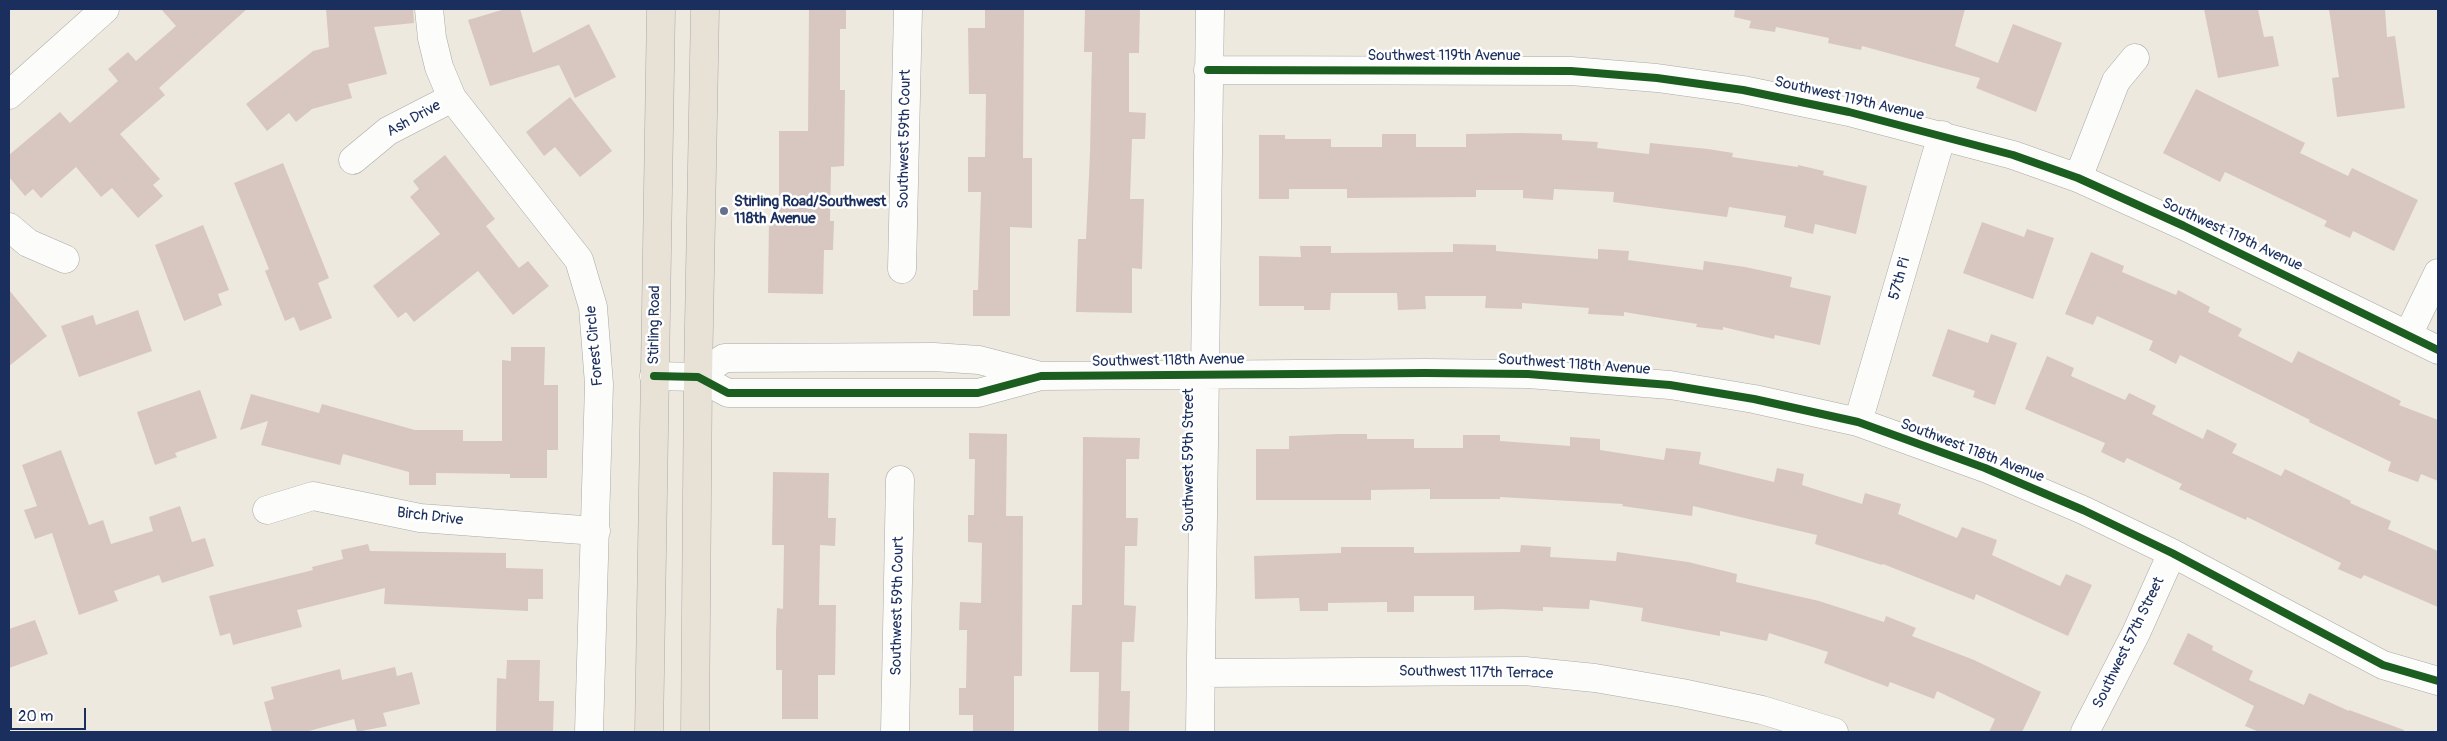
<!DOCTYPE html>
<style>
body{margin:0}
#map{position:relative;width:2447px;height:741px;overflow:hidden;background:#eee9de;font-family:Pangolin,sans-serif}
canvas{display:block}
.frame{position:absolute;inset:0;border:10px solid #1b2f5e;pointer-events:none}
.scale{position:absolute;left:10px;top:708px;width:76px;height:22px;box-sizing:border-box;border:2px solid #1b2f5e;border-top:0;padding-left:6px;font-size:15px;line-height:18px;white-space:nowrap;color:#1b2f5e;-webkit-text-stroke:4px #fff;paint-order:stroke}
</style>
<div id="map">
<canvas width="2447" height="741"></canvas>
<div class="frame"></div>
<div class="scale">20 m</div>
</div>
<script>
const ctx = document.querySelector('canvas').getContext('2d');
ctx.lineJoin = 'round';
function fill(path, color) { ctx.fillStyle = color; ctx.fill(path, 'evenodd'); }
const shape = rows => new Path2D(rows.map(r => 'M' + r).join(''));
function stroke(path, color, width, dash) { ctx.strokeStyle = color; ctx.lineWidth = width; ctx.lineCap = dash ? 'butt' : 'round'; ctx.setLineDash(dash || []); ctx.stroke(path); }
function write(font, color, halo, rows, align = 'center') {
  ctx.font = font + ' Pangolin,sans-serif'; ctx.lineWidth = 5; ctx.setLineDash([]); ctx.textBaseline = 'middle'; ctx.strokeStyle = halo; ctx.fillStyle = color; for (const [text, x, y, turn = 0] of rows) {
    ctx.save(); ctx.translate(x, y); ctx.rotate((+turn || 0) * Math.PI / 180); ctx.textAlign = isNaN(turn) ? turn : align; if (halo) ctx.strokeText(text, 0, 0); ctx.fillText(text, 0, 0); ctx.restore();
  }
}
fill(shape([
 [161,9,247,9,159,88,165,95,120,134,160,179,153,185,163,196,138,218,112,188,101,197,76,167,41,198,33,189,25,196,9,177,9,155,60,112,70,123,118,81,108,69,128,52,136,61,176,26],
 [326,9,413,9,414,23,374,27,387,74,348,84,352,98,312,109,296,122,289,113,267,131,246,104,313,51,329,47],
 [505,9,520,9,533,53,589,24,616,77,575,98,559,65,490,86,468,20],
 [809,9,846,9,846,29,840,29,840,90,845,90,844,166,831,167,830,221,834,221,833,250,824,250,823,294,768,293,769,220,779,220,779,131,808,131],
 [985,9,1024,9,1023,158,1032,158,1032,228,1010,227,1010,316,973,316,973,290,978,290,981,192,968,192,968,157,985,157,986,94,969,94,968,28,985,28],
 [1085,9,1140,9,1139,53,1129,53,1129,112,1146,113,1145,139,1132,139,1130,199,1144,199,1142,269,1132,268,1132,313,1076,312,1078,239,1086,239,1090,154,1092,52,1084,52],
 [1735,9,1965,9,1955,46,1998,63,2013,24,2062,43,2036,112,1976,88,1980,78,1862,46,1861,50,1828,43,1829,38,1776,27,1775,32,1749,28,1751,21,1734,17],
 [2204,9,2258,9,2264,37,2273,36,2279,66,2218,78],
 [2329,9,2385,9,2387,37,2395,36,2405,108,2337,117,2332,78,2339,77],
 [2196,89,2305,143,2300,153,2348,176,2352,168,2418,200,2394,251,2353,231,2350,238,2324,226,2327,221,2225,172,2220,182,2163,153],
 [570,97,612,151,580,177,555,147,544,156,526,132],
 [1519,133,1562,134,1562,140,1598,142,1597,148,1649,154,1650,143,1708,149,1733,153,1732,157,1798,167,1798,165,1824,171,1823,175,1867,186,1856,234,1815,224,1813,234,1784,227,1786,216,1729,207,1727,217,1613,202,1614,192,1554,189,1553,200,1523,198,1523,190,1476,190,1476,197,1347,198,1347,189,1289,189,1289,199,1259,199,1259,135,1285,135,1285,139,1331,139,1331,147,1382,147,1382,134,1416,134,1416,147,1466,147,1466,134],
 [445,155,495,219,486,226,519,268,528,261,549,286,513,315,478,271,414,322,406,312,398,318,373,286,440,234,410,197,419,189,413,181],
 [283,163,329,278,318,283,332,318,300,331,294,317,285,321,265,271,269,269,234,183],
 [1982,222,2024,237,2027,229,2054,238,2033,299,1963,273],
 [203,225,229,290,218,294,222,305,184,321,155,245],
 [1453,244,1496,245,1496,251,1598,259,1598,249,1629,251,1628,260,1703,270,1704,261,1745,267,1792,277,1790,287,1831,296,1820,345,1775,335,1774,339,1723,327,1723,330,1696,327,1697,324,1624,312,1624,316,1588,314,1589,308,1522,303,1522,309,1485,308,1486,296,1425,296,1426,309,1398,310,1397,293,1331,293,1330,310,1304,310,1304,306,1259,306,1259,256,1301,257,1300,246,1331,246,1331,253,1453,252],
 [2091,252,2124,266,2122,272,2176,295,2178,290,2210,307,2208,312,2242,329,2238,336,2292,363,2298,351,2401,401,2399,405,2438,420,2438,481,2421,474,2418,482,2388,471,2391,462,2309,422,2310,420,2180,355,2176,364,2149,350,2153,341,2097,316,2093,325,2065,314],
 [9,290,47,336,9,366],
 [138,310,152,351,79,377,61,326,93,315,96,325],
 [1948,329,1988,343,1991,334,2017,343,1995,405,1973,397,1975,391,1932,376],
 [511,347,545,347,544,385,558,385,558,450,547,450,547,478,510,478,510,474,436,473,436,485,409,485,409,472,343,454,340,465,261,445,268,421,240,430,251,394,319,413,322,404,415,430,463,430,463,441,502,441,502,360,511,361],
 [2047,356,2074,368,2071,376,2125,400,2129,393,2156,406,2152,414,2203,439,2207,429,2237,444,2232,453,2281,476,2285,469,2351,501,2350,503,2391,521,2388,529,2438,551,2438,607,2364,575,2361,579,2338,569,2341,563,2247,517,2246,520,2179,489,2182,484,2127,458,2124,463,2101,452,2105,443,2025,409],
 [200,390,217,438,175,453,177,457,155,465,137,412],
 [969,433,1007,434,1006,516,1023,516,1022,676,1014,676,1014,732,973,732,973,715,959,715,959,688,966,688,967,633,967,630,959,630,960,602,981,603,982,543,968,542,968,515,974,515,975,459,969,459],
 [1339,434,1367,434,1367,439,1414,439,1414,448,1463,448,1463,435,1500,435,1500,441,1570,446,1570,437,1600,439,1600,450,1664,460,1666,448,1701,452,1699,464,1774,482,1777,468,1804,474,1802,485,1862,504,1865,493,1901,504,1898,514,1957,538,1962,527,1997,540,1992,555,2060,586,2066,574,2092,585,2068,636,1976,594,1974,600,1883,564,1882,565,1815,544,1817,535,1693,506,1692,516,1622,506,1623,504,1500,497,1500,499,1430,499,1430,489,1371,490,1371,500,1256,500,1256,449,1289,449,1289,436],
 [1083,437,1140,438,1139,459,1126,459,1126,518,1138,518,1137,546,1125,546,1124,605,1136,606,1134,642,1122,642,1121,691,1130,691,1129,732,1098,732,1099,672,1070,672,1072,605,1082,605],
 [61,450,89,525,103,520,111,544,153,531,149,517,180,506,192,542,205,538,214,566,162,583,159,575,114,591,118,601,79,615,52,533,35,539,24,510,37,506,22,465],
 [773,472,829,473,828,518,836,518,835,546,820,545,819,605,836,605,835,675,818,675,818,719,782,719,782,670,776,670,776,632,777,608,783,609,784,545,772,545],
 [368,544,370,551,506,553,506,568,543,569,543,599,528,599,528,611,384,604,385,588,297,610,302,627,233,645,230,633,220,636,209,596,313,570,312,567,343,559,341,550],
 [1521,545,1551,547,1550,557,1616,561,1617,552,1688,562,1737,574,1736,582,1819,601,1884,622,1886,616,1916,628,1912,636,1974,660,2041,692,2022,732,1989,732,1995,719,1937,691,1934,699,1890,682,1888,687,1824,663,1828,652,1769,633,1767,641,1720,631,1720,636,1641,621,1643,608,1590,600,1589,609,1543,607,1543,611,1502,609,1474,610,1474,596,1414,596,1414,612,1387,612,1387,602,1328,603,1328,611,1300,611,1299,598,1255,599,1254,556,1341,553,1341,547,1414,547,1414,553,1520,552],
 [35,620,48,654,9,668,9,629],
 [2188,633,2213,646,2212,650,2253,671,2249,680,2304,705,2309,693,2349,711,2349,710,2404,730,2404,732,2259,732,2245,726,2254,706,2173,664],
 [507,660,540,660,539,701,554,701,553,732,496,731,497,678,506,679],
 [395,667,397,676,412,672,420,704,383,713,387,726,357,732,354,719,305,732,272,732,264,702,274,699,271,687,340,669,342,680]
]), '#d7c7c0');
const minor = shape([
 [429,9,432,38,439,67,452,98,579,260,593,307,599,384,589,732],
 [1208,70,1571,71,1657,78,1743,90,1849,112,2013,155,2078,178,2184,226,2438,350],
 [9,95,105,9],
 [353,160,388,131,452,98],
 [2078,178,2116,81,2135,58],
 [9,227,28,243,65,259],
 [902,269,908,9],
 [2408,335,2438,273],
 [654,376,698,377,728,393,978,393,1041,376,1425,373,1528,374,1670,385,1754,399,1858,422,1985,468,2083,510,2172,553,2383,665,2438,681],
 [698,377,724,358,934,357,979,360,1041,376],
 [1858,422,1942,135],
 [267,510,313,496,420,518,596,531],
 [1201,673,1525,671,1595,678,1682,693,1762,710,1834,732],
 [895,732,900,480],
 [1200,732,1210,9],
 [2085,732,2136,633,2172,553]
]);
const major = shape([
 [649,732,661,9],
 [695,732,698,377,705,9]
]);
stroke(minor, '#aaa9a9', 29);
stroke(major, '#aaa9a9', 29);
stroke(minor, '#fcfcfa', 28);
stroke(major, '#e8e2d6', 28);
stroke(shape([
 [1208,70,1571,71,1657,78,1743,90,1849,112,2013,155,2078,178,2184,226,2438,350],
 [654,376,698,377,728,393,978,393,1041,376,1425,373,1528,374,1670,385,1754,399,1858,422,1985,468,2083,510,2172,553,2383,665,2438,681]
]), '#1b5e20', 8);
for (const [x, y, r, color] of [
 [724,211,5,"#65708b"]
]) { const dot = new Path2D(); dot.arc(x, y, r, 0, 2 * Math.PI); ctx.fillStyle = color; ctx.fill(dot); stroke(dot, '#fff', 2); }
write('15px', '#1b2f5e', '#fff', [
 ["Southwest 119th Avenue",1444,56],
 ["Southwest 119th Avenue",1849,99,13],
 ["Ash Drive",414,119,-29],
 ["Southwest 59th Court",905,139,-89],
 ["Southwest 119th Avenue",2232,235,25],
 ["57th Pi",1900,279,-74],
 ["Stirling Road",655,325,-89],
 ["Forest Circle",595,346,-95],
 ["Southwest 118th Avenue",1168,361,-1],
 ["Southwest 118th Avenue",1574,365,4],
 ["Southwest 118th Avenue",1972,451,21],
 ["Southwest 59th Street",1189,460,-90],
 ["Birch Drive",430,517,7],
 ["Southwest 59th Court",898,606,-89],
 ["Southwest 57th Street",2129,643,-64],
 ["Southwest 117th Terrace",1476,673,1]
]);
write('bold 15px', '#1b2f5e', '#fff', [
 ["Stirling Road/Southwest",734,202],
 ["118th Avenue",734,219]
], 'left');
</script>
